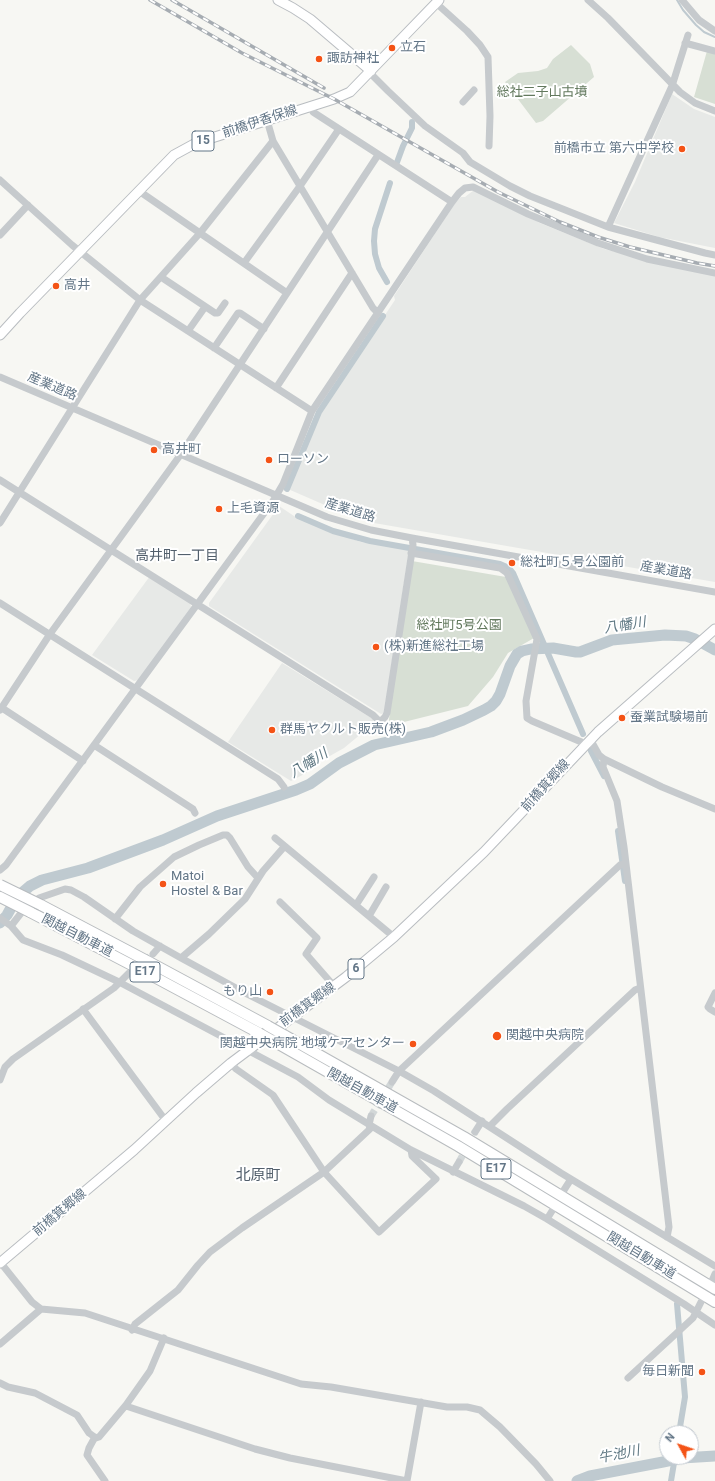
<!DOCTYPE html>
<meta charset="utf-8">
<style>
body{margin:0}
#map{position:relative;width:715px;height:1481px;overflow:hidden;background:#f7f7f3;font-family:Roboto,sans-serif}
canvas{display:block}
.north{position:absolute;left:659px;top:1425px;width:40px;height:40px;box-sizing:border-box;background:#fff;border:1px solid #c1c8cf;border-radius:50%;rotate:310deg;font-size:11px;font-weight:700;line-height:16px;text-align:center;color:#637687}
.north::after{content:'';display:block;margin:auto;width:14px;height:18px;background:#f45316;clip-path:polygon(50% 0,100% 100%,50% 72%,0 100%)}
</style>
<div id="map">
<canvas width="715" height="1481"></canvas>
<div class="north">N</div>
</div>
<script>
const ctx = document.querySelector('canvas').getContext('2d');
ctx.lineJoin = 'round';
function fill(path, color) { ctx.fillStyle = color; ctx.fill(path, 'evenodd'); }
const shape = rows => new Path2D(rows.map(r => 'M' + r).join(''));
function stroke(path, color, width, dash) { ctx.strokeStyle = color; ctx.lineWidth = width; ctx.lineCap = dash ? 'butt' : 'round'; ctx.setLineDash(dash || []); ctx.stroke(path); }
function write(font, color, halo, rows, align = 'center') {
  ctx.font = font + ' Roboto,"Noto Sans JP",sans-serif'; ctx.lineWidth = 4; ctx.setLineDash([]); ctx.textBaseline = 'middle'; ctx.strokeStyle = halo; ctx.fillStyle = color; for (const [text, x, y, turn = 0] of rows) {
    ctx.save(); ctx.translate(x, y); ctx.rotate((+turn || 0) * Math.PI / 180); ctx.textAlign = isNaN(turn) ? turn : align; if (halo) ctx.strokeText(text, 0, 0); ctx.fillText(text, 0, 0); ctx.restore();
  }
}
fill(shape([
 [672,94,694,109,715,117,715,248,659,237,614,223,635,182],
 [474,190,540,223,604,249,715,275,715,582,374,523,350,516,288,489,319,414,395,300,394,296,455,203,461,197,465,197],
 [279,506,297,518,329,531,361,542,409,550,384,713,381,714,209,606,209,603],
 [150,576,190,602,191,607,139,680,134,681,92,655],
 [282,663,373,719,373,724,344,748,321,761,308,772,291,781,228,742]
]), '#e7e9e7');
fill(shape([
 [571,45,590,64,594,77,543,121,536,123,505,82,518,73,538,71,547,68,553,59],
 [707,51,715,54,715,104,694,97],
 [412,561,506,577,534,638,508,653,493,677,468,706,388,726]
]), '#d7dfd4');
stroke(shape([
 [677,0,683,10,696,25,704,32,715,37]
]), '#bfcad0', 2);
stroke(shape([
 [396,165,403,146,412,128,412,122],
 [387,282,379,268,375,254,374,241,375,229,390,183],
 [287,489,319,412,383,316],
 [298,516,333,531,370,541,500,564,509,568,513,573,583,734],
 [591,751,604,776],
 [618,831,625,881],
 [677,1304,685,1397,679,1433],
 [671,1481,675,1457]
]), '#bfcad0', 6);
stroke(shape([
 [0,923,7,915,17,897,30,886,42,880,88,868,163,840,217,816,296,790,310,784,339,763,374,745,431,732,463,720,484,710,491,706,496,701,500,694,510,666,517,654,522,651,531,649,553,648,576,652,580,652,612,640,665,635,686,636,695,639,715,650],
 [577,1481,590,1476,663,1462,682,1458,715,1456]
]), '#bfcad0', 11);
stroke(shape([
 [128,974,153,954],
 [371,1116,392,1082],
 [459,1162,475,1132]
]), '#d2d7d8', 7, [7, 3.5]);
const major = shape([
 [278,0,293,8,310,19,371,71],
 [0,335,20,313,174,155,196,143,334,99,350,92,439,0],
 [0,1263,134,1150,196,1093,231,1063,346,977,394,937,484,852,598,732,715,629]
]);
const highway = shape([
 [41,905,151,963,268,1026],
 [30,912,145,972,259,1033],
 [284,1035,464,1137,715,1289],
 [275,1042,458,1146,715,1302]
]);
stroke(major, '#b9bdc1', 11);
stroke(highway, '#b8bcbf', 12);
stroke(shape([
 [588,0,608,18,680,92,695,103,715,111],
 [682,0,699,20,715,31],
 [436,3,467,31,480,45,488,57,490,116,489,146],
 [685,43,715,51],
 [371,71,373,76,388,91,425,126,463,153,470,162,510,186,530,196,608,227,705,253,715,255],
 [463,102,474,90],
 [310,106,313,112,452,202],
 [267,120,273,141,373,308,378,313],
 [0,180,72,245,140,300,312,411],
 [139,191,287,293],
 [608,227,672,86,688,35],
 [0,235,28,205],
 [244,263,300,186,339,129],
 [161,277,215,313,218,313,225,303],
 [188,331,205,307],
 [214,348,238,313,240,313,264,329],
 [0,377,327,517,371,530,412,538,715,592],
 [276,388,352,273],
 [0,480,373,715,380,722,385,717,387,713,413,545,412,538],
 [0,523,140,300,200,233,273,141],
 [411,553,500,568,507,573,537,639,526,701,527,718,532,721,586,744],
 [0,603,278,779,284,787],
 [2,708,83,761],
 [0,710,50,634,181,454,378,155],
 [590,739,599,755,604,759,662,787,715,809],
 [94,745,193,809,195,813],
 [604,759,603,767,617,801,624,847,669,1227,667,1237],
 [275,838,394,937],
 [0,870,6,865,273,501,283,484,312,411,452,202,459,193,465,188,473,187,528,214,598,243,647,259,715,273],
 [280,902,317,938,306,954,334,986],
 [356,905,374,877],
 [369,916,386,887],
 [0,918,11,926,23,940,62,955,119,982,298,1077,329,1100,411,1150,524,1206,547,1219,684,1304,715,1325],
 [115,919,140,887,174,857,199,845,223,835,227,835,230,838,248,867,258,878],
 [11,926,25,908,39,898,65,889,71,890,84,897,133,931,181,958,247,994,399,1071,434,1091,561,1173,715,1266],
 [153,954,160,946],
 [181,958,209,934,245,899,263,871,284,847],
 [715,993,708,1007,710,1009,715,1012],
 [83,1009,166,1121],
 [231,1063,236,1069,273,1095,324,1172,379,1232,436,1179,412,1156,411,1150],
 [0,1080,5,1067,13,1059,114,988,128,974],
 [392,1082,399,1071,620,865,625,864],
 [490,1126,507,1109,635,990,640,988],
 [475,1132,482,1121],
 [453,1172,459,1162],
 [564,1190,571,1179],
 [547,1219,552,1211],
 [0,1262,32,1302,41,1309,85,1313,301,1384,331,1387,447,1407,467,1407,480,1410,500,1427,536,1464,550,1481],
 [712,1281,715,1274],
 [132,1330,135,1324,178,1290,198,1265,210,1252,242,1228,324,1172,370,1129,369,1125,371,1116],
 [0,1344,41,1309],
 [628,1378,693,1318,701,1302],
 [0,1383,8,1387,35,1393,77,1415,89,1433,96,1438,99,1437,126,1405,150,1371,164,1338],
 [126,1406,255,1449,290,1458,407,1481],
 [95,1437,89,1448,87,1455,105,1481],
 [407,1481,421,1402]
]), '#c6cacd', 7);
stroke(major, '#fff', 9);
stroke(highway, '#fff', 10);
const rail = shape([
 [150,0,242,53,334,99,498,192,560,222,598,237,630,247,697,263,715,266],
 [172,0,324,88]
]);
stroke(rail, '#a6acb2', 3.5);
stroke(rail, '#fff', 2, [6]);
const highwayBridge = shape([
 [0,885,41,905],
 [0,897,30,912],
 [268,1026,284,1035],
 [259,1033,275,1042]
]);
stroke(highwayBridge, '#b8bcbf', 12, []);
stroke(highwayBridge, '#fff', 10);
for (const [x, y, r, color] of [
 [392,48,4,"#f45316"],
 [319,59,4,"#f45316"],
 [682,149,4,"#f45316"],
 [56,286,4,"#f45316"],
 [154,450,4,"#f45316"],
 [269,460,4,"#f45316"],
 [219,509,4,"#f45316"],
 [512,563,4,"#f45316"],
 [376,647,4,"#f45316"],
 [622,718,4,"#f45316"],
 [272,730,4,"#f45316"],
 [163,884,4,"#f45316"],
 [270,992,4,"#f45316"],
 [497,1036,5,"#f45316"],
 [413,1044,4,"#f45316"],
 [702,1372,4,"#f45316"]
]) { const dot = new Path2D(); dot.arc(x, y, r, 0, 2 * Math.PI); ctx.fillStyle = color; ctx.fill(dot); stroke(dot, '#fff', 1.5); }
for (const [x, y, w] of [
 [203,141,22],
 [356,969,16],
 [145,972,30],
 [496,1169,30]
]) { const box = new Path2D(); box.roundRect(x - w / 2, y - 10, w, 20, 3); ctx.fillStyle = '#fff'; ctx.fill(box); stroke(box, '#637687', 1); }
write('bold 12px', '#637687', null, [
 ["15",203,141],
 ["6",356,969],
 ["E17",145,972],
 ["E17",496,1169]
]);
write('13px', '#637687', '#fff', [
 ["立石",400,48],
 ["諏訪神社",327,59],
 ["前橋市立 第六中学校",674,149,"right"],
 ["高井",64,286],
 ["高井町",162,450],
 ["ローソン",277,460],
 ["上毛資源",227,509],
 ["総社町５号公園前",520,563],
 ["(株)新進総社工場",384,647],
 ["蚕業試験場前",630,718],
 ["群馬ヤクルト販売(株)",280,730],
 ["Matoi",171,877],
 ["Hostel & Bar",171,892],
 ["もり山",262,992,"right"],
 ["関越中央病院",506,1036],
 ["関越中央病院 地域ケアセンター",405,1044,"right"],
 ["毎日新聞",694,1372,"right"]
], 'left');
write('13px', '#63795e', '#fff', [
 ["総社二子山古墳",542,93],
 ["総社町5号公園",459,626]
]);
write('13px', '#637687', '#fff', [
 ["前橋伊香保線",260,122,-18],
 ["産業道路",52,387,23],
 ["産業道路",350,511,17],
 ["産業道路",666,571,10],
 ["前橋箕郷線",546,786,-48],
 ["関越自動車道",77,936,27],
 ["前橋箕郷線",308,1005,-36],
 ["関越自動車道",362,1091,29],
 ["前橋箕郷線",60,1213,-40],
 ["関越自動車道",641,1256,31]
]);
write('14px', '#525f6c', '#fff', [
 ["高井町一丁目",177,556]
]);
write('italic 14px', '#5f7883', '#fff', [
 ["八幡川",625,626,-9],
 ["八幡川",309,764,-32],
 ["牛池川",619,1455,-11]
]);
write('15px', '#525f6c', '#fff', [
 ["北原町",258,1176]
]);
</script>
